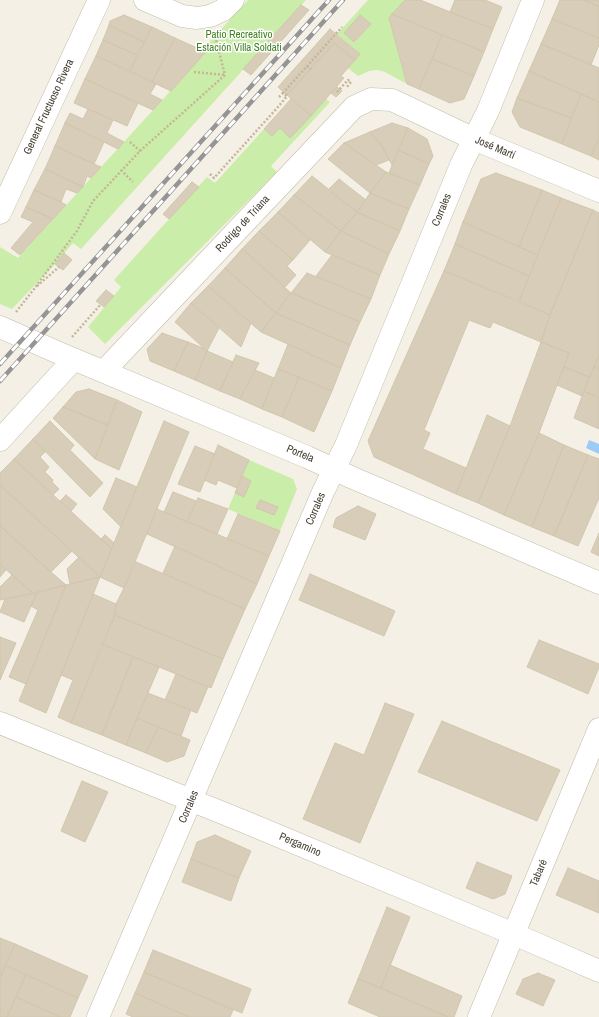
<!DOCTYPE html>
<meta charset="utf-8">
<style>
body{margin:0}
canvas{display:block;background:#f4f0e5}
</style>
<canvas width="599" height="1017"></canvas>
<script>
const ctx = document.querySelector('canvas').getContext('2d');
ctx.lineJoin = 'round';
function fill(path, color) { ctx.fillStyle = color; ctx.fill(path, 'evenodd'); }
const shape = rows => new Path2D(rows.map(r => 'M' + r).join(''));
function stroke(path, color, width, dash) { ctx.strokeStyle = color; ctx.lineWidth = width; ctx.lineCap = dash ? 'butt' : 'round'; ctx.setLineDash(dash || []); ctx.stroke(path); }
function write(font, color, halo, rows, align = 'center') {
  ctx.font = font + ' "Archivo Narrow",sans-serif'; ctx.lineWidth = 3; ctx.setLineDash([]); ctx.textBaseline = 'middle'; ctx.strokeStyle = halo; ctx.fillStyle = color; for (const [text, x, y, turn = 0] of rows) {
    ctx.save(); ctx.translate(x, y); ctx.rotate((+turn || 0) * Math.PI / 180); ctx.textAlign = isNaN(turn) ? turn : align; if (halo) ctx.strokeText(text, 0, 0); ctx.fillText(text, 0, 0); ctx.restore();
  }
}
fill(shape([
 [248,0,306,0,81,249,73,243,55,264,12,309,0,304,0,247,18,258,206,52,202,50],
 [368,0,405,0,389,18,407,84,385,72,377,70,369,71,358,76,348,68,360,54,337,34],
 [360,15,370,24,355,42,344,33],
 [326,99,330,102,271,166,277,172,105,344,88,327,121,287,114,280,207,177,215,183,264,129,272,136,280,128,290,137],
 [249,460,293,479,297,489,280,531,228,509]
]), '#caeda9');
fill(shape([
 [589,440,599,444,599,454,586,448]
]), '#9bccf7');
const building = shape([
 [405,0,420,0,493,29,484,52,392,14,405,0],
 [455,0,485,0,502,7,493,29,450,12,455,0],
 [560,0,584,0,599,7,599,38,552,19,560,0],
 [584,0,599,0,599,7,584,0],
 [301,5,309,10,251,75,243,69,301,5],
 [392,14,442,35,419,89,407,84,389,18,392,14],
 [124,15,152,27,144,42,109,25,110,21,124,15],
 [360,15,371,24,354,42,344,33,360,15],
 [552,19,599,38,599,45,591,65,541,44,552,19],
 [109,25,144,42,137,55,103,40,109,25],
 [152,27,175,38,152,82,130,71,152,27],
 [330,29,360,54,355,60,334,43,287,95,278,87,330,29],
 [442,35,484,52,474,76,432,59,442,35],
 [175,38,206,52,171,91,152,82,175,38],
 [103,40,137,55,130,71,96,56,103,40],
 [334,43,355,60,341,76,344,78,311,116,287,95,334,43],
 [541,44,599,68,599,102,529,71,541,44],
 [96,56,156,84,150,94,162,100,153,110,85,79,96,56],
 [432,59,474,76,464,99,450,103,419,89,432,59],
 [529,71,581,94,571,118,517,98,529,71],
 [85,79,138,103,127,126,74,103,85,79],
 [337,87,342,91,336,97,331,93,337,87],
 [581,94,599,102,599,137,591,156,562,144,581,94],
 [517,98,571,118,562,144,520,127,512,112,517,98],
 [291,99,311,116,290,138,280,128,272,136,264,129,291,99],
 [88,109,113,120,107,133,124,142,118,149,65,123,70,113,83,119,88,109],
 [65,123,104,142,94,164,55,146,65,123],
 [392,123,408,128,392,165,381,144,370,132,392,123],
 [408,128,427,139,433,156,429,164,398,150,408,128],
 [370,132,381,144,389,160,376,165,344,143,370,132],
 [599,137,599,160,591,156,599,137],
 [344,143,386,172,370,193,328,159,344,143],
 [55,146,94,164,101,167,91,178,87,176,83,187,45,169,55,146],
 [398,150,429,164,420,185,389,173,398,150],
 [45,169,83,187,77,193,66,189,61,202,34,190,45,169],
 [386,172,420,185,409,209,370,193,386,172],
 [496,173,542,190,519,247,463,222,481,179,496,173],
 [312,176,357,212,341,231,294,195,312,176],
 [339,179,366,200,357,212,328,190,339,179],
 [192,182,199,187,169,219,163,214,192,182],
 [34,190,61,202,66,205,53,219,26,207,34,190],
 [542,190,561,198,538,255,519,247,542,190],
 [370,193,409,209,400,231,357,212,370,193],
 [294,195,341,231,325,252,278,212,294,195],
 [561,198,593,210,550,315,519,301,561,198],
 [26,207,53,219,20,255,11,248,33,222,21,217,26,207],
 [593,210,599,213,599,356,589,377,564,367,569,353,541,342,550,315,593,210],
 [278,212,310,240,293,260,259,231,278,212],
 [357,212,400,231,389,254,341,231,357,212],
 [463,222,538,255,529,276,455,244,463,222],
 [259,231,293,260,287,266,296,275,285,287,242,249,259,231],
 [341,231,389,254,380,275,325,252,341,231],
 [455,244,529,276,519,301,444,271,455,244],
 [242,249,291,293,276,313,225,268,242,249],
 [64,253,72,260,63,270,55,264,64,253],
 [332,255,380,275,371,299,316,276,332,255],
 [225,268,276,313,261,332,208,286,225,268],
 [444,271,550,315,541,342,493,322,490,328,469,320,424,430,430,433,423,449,466,468,456,494,374,457,368,441,444,271],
 [307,273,371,299,360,322,291,293,307,273],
 [208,286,251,323,241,347,191,303,208,286],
 [106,290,114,296,104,307,96,301,106,290],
 [291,293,360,322,350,345,276,313,291,293],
 [191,303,219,328,207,351,175,322,191,303],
 [276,313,350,345,341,368,261,332,276,313],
 [162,333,188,342,174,371,150,361,147,349,162,333],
 [188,342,203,348,207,351,195,380,174,371,188,342],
 [541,342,569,353,539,433,504,515,478,503,510,426,541,342],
 [288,344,341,368,332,391,278,369,288,344],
 [207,351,233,362,220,391,195,380,207,351],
 [236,355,259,363,240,399,220,391,236,355],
 [599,356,599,369,594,367,599,356],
 [564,367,589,377,582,396,557,385,564,367],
 [594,367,599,369,599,398,584,391,594,367],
 [278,369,299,377,282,417,262,409,278,369],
 [255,370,274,378,262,409,240,399,255,370],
 [299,377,332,391,314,432,282,417,299,377],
 [89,389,117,400,108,425,63,407,76,392,89,389],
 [584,391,599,398,599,429,574,418,584,391],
 [117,400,142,412,119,470,95,459,117,400],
 [63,407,108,425,95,459,53,418,63,407],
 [487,415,510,426,478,503,456,494,487,415],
 [50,421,74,445,70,450,103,483,90,497,33,439,50,421],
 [164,421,189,432,124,588,100,577,164,421],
 [539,433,564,445,532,527,504,515,539,433],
 [33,439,45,452,40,457,49,467,45,472,53,480,52,482,59,489,53,495,14,459,33,439],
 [218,445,249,460,237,488,218,480,216,485,204,480,218,445],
 [564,445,588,455,554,536,532,527,564,445],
 [195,446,215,454,200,492,178,484,195,446],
 [588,455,599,459,599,498,578,546,554,536,588,455],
 [14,459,112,549,100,577,0,485,0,473,14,459],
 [242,476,251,481,244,497,235,493,242,476],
 [116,478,137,487,121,527,103,509,116,478],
 [0,485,72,551,51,572,0,526,0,485],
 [173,492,196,501,187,522,164,512,173,492],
 [66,495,77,504,71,511,60,501,66,495],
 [198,498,228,509,217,534,187,522,198,498],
 [260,500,278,507,274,515,256,508,260,500],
 [358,506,376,514,365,540,333,527,336,518,358,506],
 [157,509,269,556,257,584,147,534,157,509],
 [238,514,280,531,269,556,227,539,238,514],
 [0,526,51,572,66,585,33,593,12,575,0,564,0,526],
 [599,533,599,556,591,552,599,533],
 [105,535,114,543,112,549,101,539,105,535],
 [175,546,257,584,245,609,163,573,175,546],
 [79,557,100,577,70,584,67,569,79,557],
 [136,562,245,609,223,659,115,615,116,604,124,588,136,562],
 [0,564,6,570,0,577,0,564],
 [310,574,395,611,384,636,299,600,310,574],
 [12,575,33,593,0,600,0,587,12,575],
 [100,577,46,713,19,701,66,585,100,577],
 [66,585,26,684,9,677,38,610,31,606,37,593,66,585],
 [37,593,24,622,0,612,5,599,37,593],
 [93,594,116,604,115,615,71,723,58,717,73,680,61,675,93,594],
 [115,615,223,659,211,688,102,644,115,615],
 [0,637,16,643,0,680,0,637],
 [539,640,599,664,599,667,588,694,527,667,539,640],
 [102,644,133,657,102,735,71,723,102,644],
 [133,657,159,667,126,745,102,735,133,657],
 [176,674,208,687,197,713,165,700,176,674],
 [148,693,191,710,181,736,137,718,148,693],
 [385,703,414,714,360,843,303,819,335,743,364,755,385,703],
 [137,718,158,727,146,753,126,745,137,718],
 [442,721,560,770,537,821,418,772,442,721],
 [158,727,190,740,184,756,167,762,146,753,158,727],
 [82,781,108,792,85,842,61,831,82,781],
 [215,835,251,851,239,878,191,859,197,842,215,835],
 [191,859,239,878,231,901,182,882,191,859],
 [477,862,512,876,505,894,493,899,466,888,477,862],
 [568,868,599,881,599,913,556,895,568,868],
 [387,907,410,917,381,988,358,979,387,907],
 [0,938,15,944,0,978,0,938],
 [15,944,88,976,78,998,5,965,15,944],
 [153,950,251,989,242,1013,144,972,153,950],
 [5,965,26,975,7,1017,0,1017,0,978,5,965],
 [390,965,462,996,454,1017,448,1017,381,988,390,965],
 [144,972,233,1010,230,1017,189,1017,135,993,144,972],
 [538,973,555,980,543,1006,516,994,523,979,538,973],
 [26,975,78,998,70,1017,60,1017,16,997,26,975],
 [358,979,381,988,448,1017,380,1017,348,1003,358,979],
 [135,993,189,1017,133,1017,126,1014,135,993],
 [16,997,60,1017,7,1017,16,997]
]);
fill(building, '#d7cdb9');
stroke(building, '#d2c6ac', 1);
const street = shape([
 [145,0,182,16,197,18,210,16,223,10,233,0],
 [0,213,99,0],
 [0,327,59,353,307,457,353,478,599,583],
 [104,371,354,107,371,99,392,100,474,139,599,191],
 [0,440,74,359],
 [0,723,245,822,514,934,599,971],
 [98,1017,323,492,346,445,461,165,488,111,533,0],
 [479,1017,599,729]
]);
stroke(street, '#c3bca9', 23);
stroke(shape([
 [307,66,311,69],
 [194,72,225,75],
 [337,92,348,80,351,82,347,87],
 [279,97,283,93],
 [130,142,140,151],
 [121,170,133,182],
 [210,174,214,178,278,107,287,96,283,93,342,27],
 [37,286,59,267],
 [16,312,34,289,77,231,93,201,140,151,225,75,215,36],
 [72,337,101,304]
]), '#c4b696', 2.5, [2, 2]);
stroke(street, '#fff', 22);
const rail = shape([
 [0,364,329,0],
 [0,381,343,0]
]);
stroke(rail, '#959595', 4.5);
stroke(rail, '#fff', 3, [9]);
write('11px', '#3f7f21', '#fff', [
 ["Patio Recreativo",239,35],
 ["Estación Villa Soldati",239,48]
]);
write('11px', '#474134', '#fff', [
 ["General Fructuoso Rivera",49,107,-65],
 ["José Martí",495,148,23],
 ["Corrales",442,210,-68],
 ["Rodrigo de Triana",243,224,-47],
 ["Portela",300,454,23],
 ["Corrales",316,509,-67],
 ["Corrales",189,807,-67],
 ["Pergamino",300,845,23],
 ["Tabaré",539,873,-67]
]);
</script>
